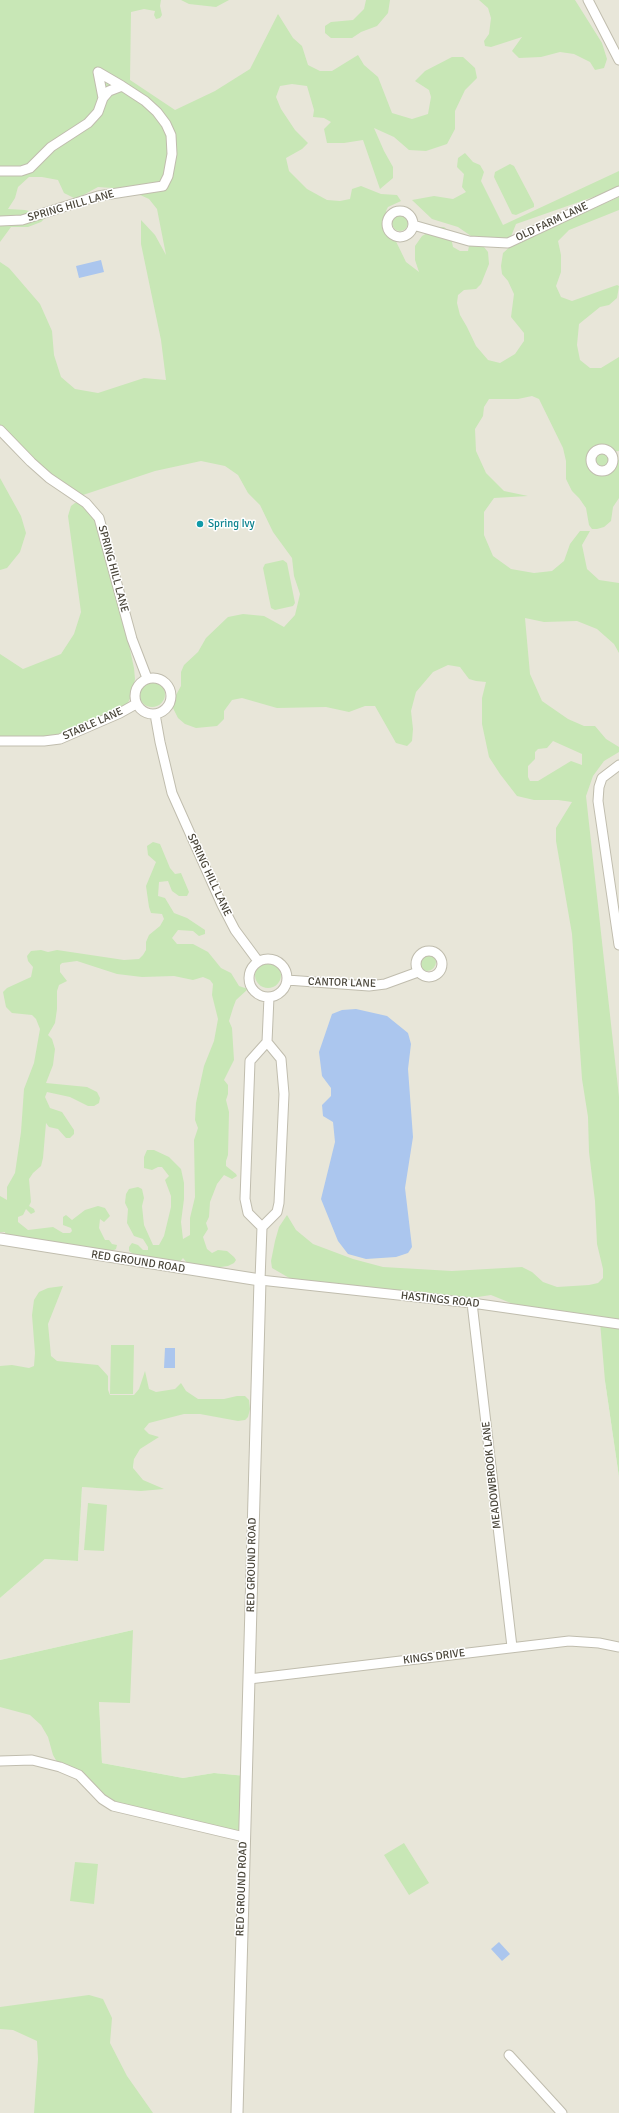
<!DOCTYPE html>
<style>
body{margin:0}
canvas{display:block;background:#f5f4eb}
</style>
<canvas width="619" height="2113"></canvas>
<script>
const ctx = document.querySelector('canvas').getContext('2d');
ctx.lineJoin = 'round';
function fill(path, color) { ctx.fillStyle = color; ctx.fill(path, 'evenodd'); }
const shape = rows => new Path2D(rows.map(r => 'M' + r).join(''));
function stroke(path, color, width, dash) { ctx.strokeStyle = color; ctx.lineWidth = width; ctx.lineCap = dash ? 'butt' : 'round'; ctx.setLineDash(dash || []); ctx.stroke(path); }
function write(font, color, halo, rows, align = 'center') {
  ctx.font = font + ' Signika,sans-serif'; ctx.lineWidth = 3; ctx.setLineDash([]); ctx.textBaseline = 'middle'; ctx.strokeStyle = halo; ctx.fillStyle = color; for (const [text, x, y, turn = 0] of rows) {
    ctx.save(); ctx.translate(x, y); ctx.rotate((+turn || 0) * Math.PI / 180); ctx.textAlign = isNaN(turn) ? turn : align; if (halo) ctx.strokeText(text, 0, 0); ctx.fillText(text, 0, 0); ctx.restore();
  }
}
fill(shape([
 [0,0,619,0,619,1324,605,1381,619,1477,619,2113,0,2113,0,1706,50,1710,89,1785,246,1776,214,1773,183,1778,102,1763,99,1702,133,1630,0,1660,0,1598,45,1559,78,1561,82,1487,132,1489,137,1398,108,1397,108,1376,0,1367]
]), '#e8e6d9');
fill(shape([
 [0,0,161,0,160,6,162,15,160,18,156,19,154,15,155,11,144,9,131,12,130,80,175,110,215,91,250,69,278,14,293,38,302,46,308,65,320,71,332,71,358,55,364,65,378,77,392,113,412,119,428,114,431,97,429,90,415,81,425,71,452,57,463,57,475,68,477,78,465,90,455,111,455,129,447,144,426,151,409,150,394,137,374,128,384,151,393,167,393,178,380,189,363,140,344,143,327,143,324,129,331,122,324,118,313,117,314,110,307,86,292,84,280,86,276,97,281,109,295,130,308,143,302,149,286,158,289,171,307,189,327,200,340,201,350,199,352,189,361,186,381,194,397,195,401,201,388,207,386,211,389,227,406,262,419,272,415,260,415,246,422,236,438,227,444,227,450,232,453,247,460,251,468,251,471,236,458,227,432,219,412,200,434,196,453,199,466,192,462,187,464,174,457,167,458,158,465,153,473,162,480,165,484,172,481,181,503,225,619,171,619,186,599,195,516,224,510,239,487,237,484,247,488,252,489,264,481,284,476,289,464,290,458,295,457,303,460,315,467,327,476,346,488,360,500,363,515,354,524,341,524,333,511,317,514,294,508,281,502,274,501,266,503,253,513,244,619,197,619,210,569,230,558,241,561,255,561,272,556,286,561,297,572,301,617,285,619,286,617,298,609,305,600,307,579,324,577,345,580,360,590,368,601,368,619,357,619,451,609,452,615,459,619,460,619,498,613,507,611,521,604,527,597,529,592,529,589,525,586,508,579,498,572,491,566,479,566,461,563,448,539,399,532,396,518,399,489,399,484,407,483,416,475,429,476,451,486,473,504,491,528,496,494,498,484,512,484,535,493,556,511,569,534,573,552,571,564,561,570,544,580,531,590,531,582,545,587,569,599,580,619,583,619,653,614,644,597,629,577,621,544,622,525,618,530,674,542,701,568,719,584,726,595,726,606,739,619,747,619,752,604,761,593,776,586,796,619,1097,619,1319,523,1308,491,1295,471,1298,454,1298,291,1279,272,1268,271,1261,275,1241,279,1227,287,1215,296,1230,313,1244,353,1259,383,1267,452,1271,522,1267,532,1272,543,1282,557,1287,589,1285,598,1283,603,1278,603,1269,597,1244,595,1201,589,1152,588,1117,582,1079,572,934,556,841,556,828,572,802,558,800,534,800,517,796,500,774,489,757,482,724,482,698,486,682,476,681,469,679,460,667,448,665,433,672,416,692,411,711,413,729,412,741,407,746,396,743,375,706,365,706,349,712,326,707,277,708,242,698,232,700,224,711,224,719,217,726,196,728,185,724,178,718,173,708,172,702,181,686,181,672,184,665,198,652,206,638,228,617,243,614,264,616,284,627,295,615,300,594,294,576,292,558,273,532,260,505,248,493,238,475,225,466,201,461,155,471,77,497,0,430,0,262,9,268,40,304,52,331,54,355,61,377,75,389,98,393,144,378,166,380,161,340,141,244,141,220,155,235,166,255,157,209,149,199,127,189,98,187,76,199,64,193,58,180,42,177,29,177,18,187,15,198,8,209,25,210,47,216,41,222,28,227,11,227,0,242],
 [553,741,582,754,582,765,571,761,538,781,530,781,528,777,528,766,535,759,535,752,538,749,547,748],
 [181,0,229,0,216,7,189,4],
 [366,0,390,0,388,13,377,26,361,32,352,38,331,38,325,33,325,26,331,22,353,20,364,9],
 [479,0,575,0,602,43,607,59,604,68,595,70,590,62,574,54,560,52,541,57,519,58,512,51,522,37,491,47,485,46,484,41,489,34,491,18,488,8],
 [510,164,514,166,534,204,534,207,516,215,512,214,494,177,495,172],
 '392 223a8 8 0 1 1 16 0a8 8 0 1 1-16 0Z',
 [0,478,21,516,26,533,20,552,7,568,0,570],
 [75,503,86,503,105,534,134,668,135,679,132,695,126,706,67,737,0,741,0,654,23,669,61,654,74,634,81,612,68,516,71,506],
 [283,560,287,563,295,603,293,606,275,610,271,608,263,568,265,564],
 '139 694a13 13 0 1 1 26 0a13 13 0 1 1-26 0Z',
 [153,842,160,844,170,868,175,874,181,873,189,892,187,896,179,896,172,891,168,881,159,882,158,896,165,898,174,913,187,918,205,930,205,934,199,936,193,931,178,930,172,938,177,944,193,944,208,952,221,968,231,973,239,986,248,989,236,1000,233,1008,229,1021,232,1028,234,1060,224,1080,228,1085,228,1094,226,1100,229,1112,228,1155,226,1161,226,1166,236,1174,237,1176,232,1179,224,1175,217,1184,210,1202,209,1217,206,1223,208,1229,203,1237,207,1249,212,1253,218,1250,227,1251,234,1257,236,1260,234,1263,228,1266,213,1268,189,1265,183,1258,178,1264,151,1259,142,1255,135,1255,129,1251,129,1247,132,1243,138,1245,143,1250,148,1250,148,1247,143,1239,134,1236,127,1223,128,1209,125,1203,126,1194,129,1189,138,1187,142,1189,144,1198,142,1206,144,1225,153,1245,159,1245,164,1236,171,1207,171,1196,165,1180,169,1176,162,1167,158,1167,152,1170,144,1168,144,1157,147,1150,154,1150,169,1157,181,1169,184,1183,184,1199,181,1222,183,1239,190,1235,190,1218,195,1197,194,1140,198,1128,195,1120,196,1103,204,1066,214,1041,218,1019,212,995,213,984,210,980,203,977,193,980,174,976,142,977,117,974,77,961,62,963,60,965,60,972,67,981,59,985,57,991,57,1009,55,1023,48,1035,52,1039,55,1049,53,1065,46,1083,87,1087,97,1092,100,1098,99,1103,94,1106,88,1106,70,1097,47,1092,45,1097,50,1108,62,1112,74,1130,74,1134,70,1138,66,1138,58,1129,49,1127,46,1123,43,1158,41,1166,33,1173,29,1179,31,1202,29,1206,34,1209,35,1212,31,1214,26,1209,23,1215,18,1217,18,1222,28,1230,53,1227,63,1233,70,1233,72,1231,71,1228,63,1225,63,1217,66,1215,72,1220,85,1210,98,1206,105,1208,110,1216,104,1222,100,1219,99,1228,105,1240,109,1240,112,1244,117,1245,116,1249,110,1252,6,1238,5,1232,0,1232,0,1196,7,1200,7,1187,15,1173,21,1132,24,1089,34,1063,40,1029,36,1019,32,1015,12,1013,6,1007,3,992,7,988,31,977,33,967,28,961,27,956,31,951,41,950,48,952,57,950,124,960,139,959,143,955,146,950,146,942,149,935,160,926,164,919,162,914,151,913,149,907,146,886,156,862,148,855,147,846],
 '418 962a9 9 0 1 1 18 0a9 9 0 1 1-18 0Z',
 '255 975a13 13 0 1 1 26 0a13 13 0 1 1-26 0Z',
 [63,1286,48,1324,51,1356,57,1361,98,1365,108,1376,108,1390,110,1395,134,1395,139,1389,145,1371,149,1389,156,1392,175,1389,181,1383,186,1391,198,1399,224,1399,237,1396,245,1396,249,1400,250,1409,248,1417,245,1420,238,1421,200,1414,184,1414,149,1423,144,1429,149,1434,159,1437,140,1449,134,1459,133,1468,143,1480,164,1489,141,1491,82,1487,78,1561,45,1559,0,1598,0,1366,12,1365,29,1368,34,1366,35,1353,32,1315,34,1300,39,1292,48,1288],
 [600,1322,619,1324,619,1477,605,1381],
 [111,1345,134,1345,133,1394,110,1394],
 [88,1503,107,1505,104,1551,84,1550],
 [133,1630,130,1703,99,1702,102,1763,183,1778,214,1773,246,1776,244,1836,120,1808,60,1767,53,1755,48,1737,41,1725,30,1715,0,1707,0,1660],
 [404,1843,429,1883,409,1895,384,1855],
 [75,1862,98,1864,94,1904,70,1901],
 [89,1995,103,1999,112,2018,110,2043,127,2076,153,2113,34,2113,38,2059,37,2041,13,2030,0,2029,0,2007]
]), '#c8e7b6');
fill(shape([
 [101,260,104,272,79,278,76,266],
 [356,1009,387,1016,408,1033,411,1044,408,1069,413,1137,405,1188,412,1247,408,1253,396,1257,366,1259,348,1254,338,1241,321,1199,335,1142,333,1122,323,1116,322,1105,331,1096,331,1088,322,1076,319,1052,332,1014,342,1010],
 [165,1348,175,1348,175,1368,164,1368],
 [499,1942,510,1954,502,1961,491,1949]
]), '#abc6ee');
const minor = shape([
 [588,0,619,60],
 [103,98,98,72,122,86],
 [0,171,21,171,30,168,51,147,88,123,98,112,103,98,109,91,122,86,145,101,157,112,166,124,171,135,172,154,168,176,163,186,98,196,22,220,0,221],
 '387 224a13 13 0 1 1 26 0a13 13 0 1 1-26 0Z',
 [413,225,469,241,508,243,619,191],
 [0,430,31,462,49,478,86,503,99,518,132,639,147,678],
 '591 460a11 11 0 1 1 22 0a11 11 0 1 1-22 0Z',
 '135 696a18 18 0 1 1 36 0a18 18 0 1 1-36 0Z',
 [155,714,160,742,172,793,222,905,235,930,258,961],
 [0,741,44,741,60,739,120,713,136,704],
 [619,765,602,778,599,787,598,801,619,945],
 '416 964a13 13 0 1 1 26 0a13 13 0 1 1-26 0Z',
 '249 978a19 19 0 1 1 38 0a19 19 0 1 1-38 0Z',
 [287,980,369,986,385,984,418,972],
 [267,1042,281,1059,284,1094,279,1203,277,1212,262,1227,260,1280,472,1303,619,1324],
 [262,1227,248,1213,245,1199,250,1061,267,1042,269,997],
 [472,1303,512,1647],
 [249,1679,569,1641,599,1643,619,1647],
 [0,1761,32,1760,60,1767,79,1775,102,1799,113,1806,244,1837],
 [509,2055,562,2113]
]);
const tertiary = shape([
 [0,1239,260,1280,237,2113]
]);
stroke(minor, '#c0bdae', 11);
stroke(tertiary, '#c0bdae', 13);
stroke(minor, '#fff', 9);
stroke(tertiary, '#fff', 11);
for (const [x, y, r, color] of [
 [200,524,4,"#0f9aa8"]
]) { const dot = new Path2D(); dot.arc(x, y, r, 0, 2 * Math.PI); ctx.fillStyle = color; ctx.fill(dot); stroke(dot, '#fff', 1.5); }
write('11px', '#494539', '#fff', [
 ["SPRING HILL LANE",71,206,-16],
 ["OLD FARM LANE",552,222,-25],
 ["SPRING HILL LANE",113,569,75],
 ["STABLE LANE",93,724,-24],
 ["SPRING HILL LANE",209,875,65],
 ["CANTOR LANE",342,983,2],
 ["RED GROUND ROAD",138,1262,9],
 ["HASTINGS ROAD",440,1300,6],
 ["MEADOWBROOK LANE",492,1475,-96],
 ["RED GROUND ROAD",252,1565,-89],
 ["KINGS DRIVE",434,1657,-7],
 ["RED GROUND ROAD",242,1889,-88]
]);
write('11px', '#0d838f', '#fff', [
 ["Spring Ivy",208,524]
], 'left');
</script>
